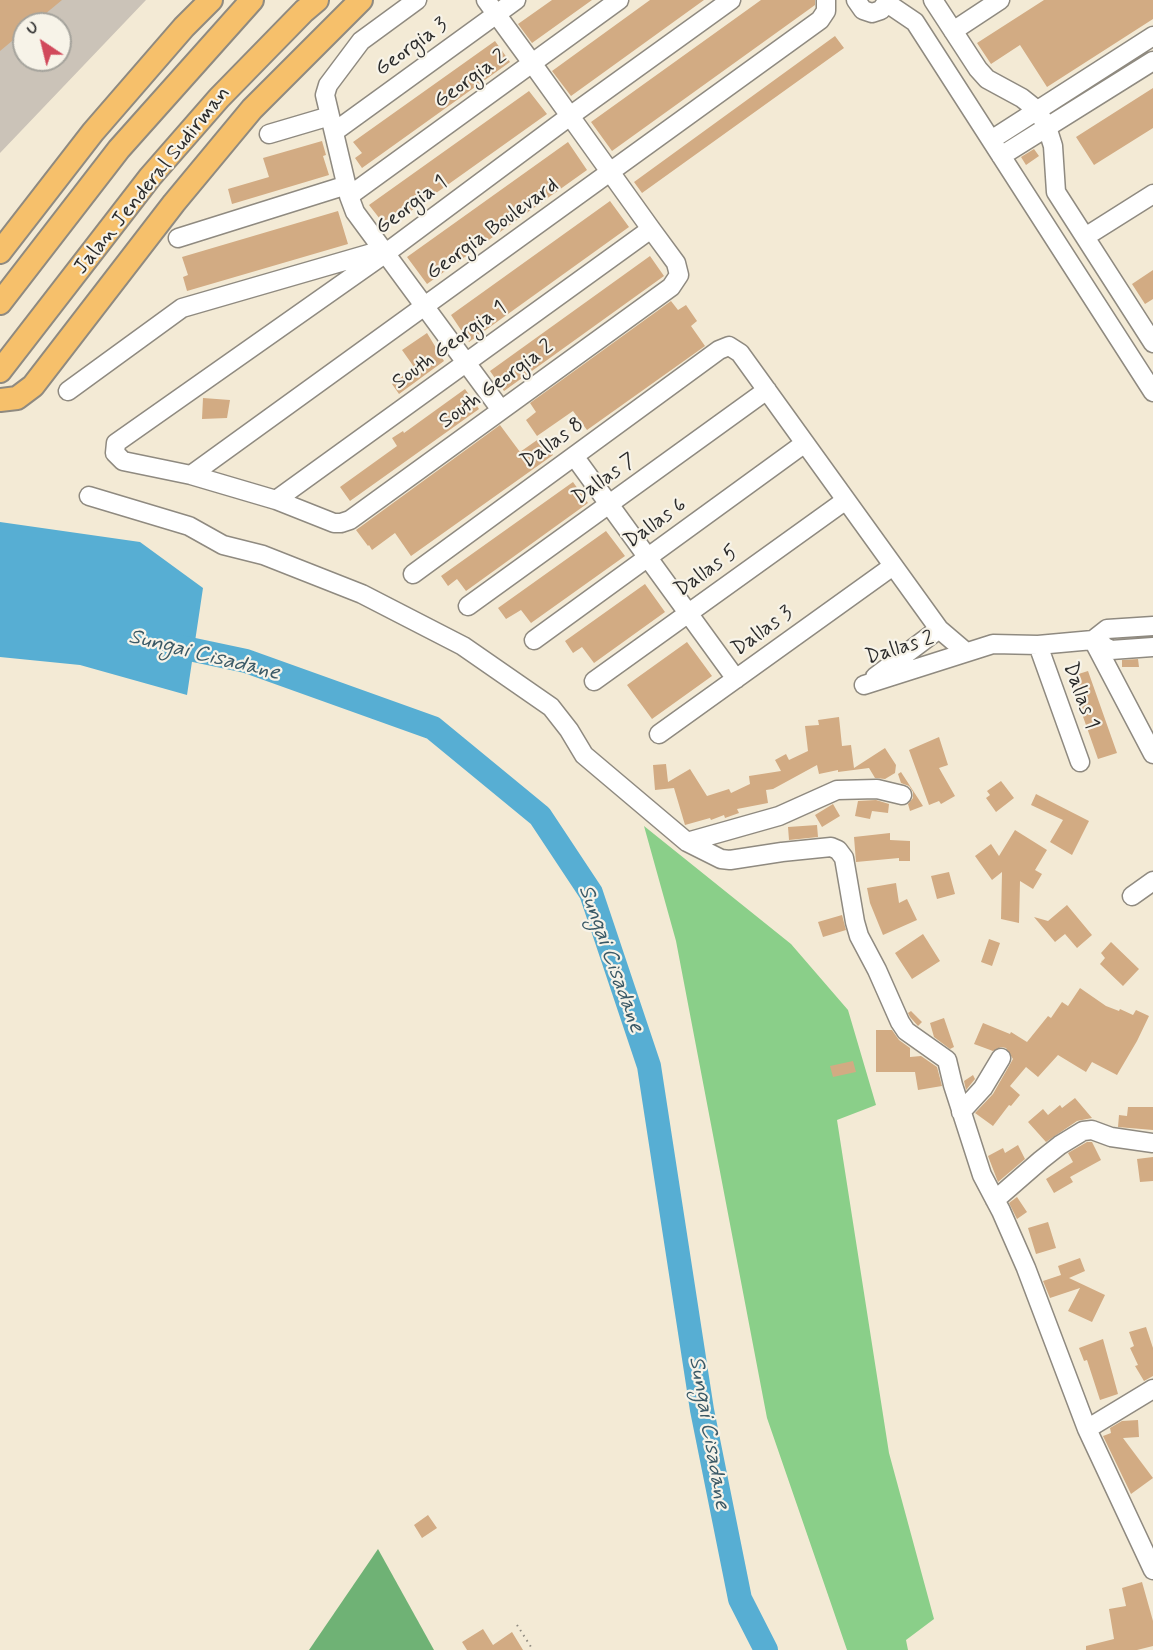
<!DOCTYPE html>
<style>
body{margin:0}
#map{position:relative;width:1153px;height:1650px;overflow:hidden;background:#f3ead5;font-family:Mynerve,sans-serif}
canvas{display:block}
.north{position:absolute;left:12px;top:12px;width:60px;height:60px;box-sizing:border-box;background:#f7f3e8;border:2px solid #a5a39c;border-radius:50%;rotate:325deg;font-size:16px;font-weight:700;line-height:24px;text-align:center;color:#2b2b2b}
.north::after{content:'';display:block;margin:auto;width:21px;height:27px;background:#d1495b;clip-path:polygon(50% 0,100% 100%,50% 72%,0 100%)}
</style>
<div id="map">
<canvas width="1153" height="1650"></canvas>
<div class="north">U</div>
</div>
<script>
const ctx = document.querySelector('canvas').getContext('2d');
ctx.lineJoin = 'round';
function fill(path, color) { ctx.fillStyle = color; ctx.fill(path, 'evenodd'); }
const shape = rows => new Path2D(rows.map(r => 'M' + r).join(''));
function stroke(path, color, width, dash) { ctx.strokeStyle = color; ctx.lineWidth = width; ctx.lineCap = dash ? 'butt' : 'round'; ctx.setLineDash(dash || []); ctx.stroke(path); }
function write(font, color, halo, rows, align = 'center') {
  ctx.font = font + ' Mynerve,sans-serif'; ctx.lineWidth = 4.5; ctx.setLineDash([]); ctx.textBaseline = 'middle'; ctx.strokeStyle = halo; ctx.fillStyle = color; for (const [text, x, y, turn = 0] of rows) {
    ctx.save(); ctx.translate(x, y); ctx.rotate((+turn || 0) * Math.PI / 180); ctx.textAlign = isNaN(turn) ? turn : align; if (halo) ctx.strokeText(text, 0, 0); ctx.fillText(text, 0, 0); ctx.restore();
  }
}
fill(shape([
 [0,0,146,0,0,153],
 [24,24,60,24,60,60,24,60]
]), '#cbc3b8');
fill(shape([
 [644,826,791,944,848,1010,876,1105,837,1120,889,1453,934,1619,906,1640,908,1650,847,1650,767,1418,676,941]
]), '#8acf89');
fill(shape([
 [378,1549,434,1650,309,1650]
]), '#6fb275');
fill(shape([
 [0,522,140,542,203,588,187,695,80,665,0,657]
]), '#57aed3');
stroke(shape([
 [161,643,246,661,433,728,540,816,591,893,649,1066,702,1410,740,1599,766,1650]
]), '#57aed3', 24);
fill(shape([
 [0,0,62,0,33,24,24,24,24,31,0,51],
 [552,0,592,0,532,43,518,24],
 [650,0,704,0,571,96,552,71],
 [761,0,815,0,815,5,612,151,591,122],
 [1044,0,1153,0,1153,19,1047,87,1020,45,991,64,977,43],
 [835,36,844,48,642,193,634,182],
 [495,41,510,62,362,168,355,158,362,153,353,142],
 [1153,88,1153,128,1094,165,1076,137],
 [529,91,547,114,387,228,369,205],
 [322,141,326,155,323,156,329,175,232,204,228,189,269,177,263,158],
 [568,142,587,170,427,284,407,257],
 [1034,149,1039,156,1026,165,1021,157],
 [610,201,629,227,469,342,451,315],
 [338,211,348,244,187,291,183,277,188,275,182,257],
 [650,256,664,276,504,391,490,371],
 [1153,270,1153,299,1145,304,1132,284],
 [671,301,678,310,686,305,697,321,691,326,705,346,587,430,573,411,537,436,526,420,536,412,530,403],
 [427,333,444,361,399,394,392,384,414,367,402,350],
 [465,389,479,409,350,501,340,487,397,446,392,438,403,431,404,433],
 [203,398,230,400,227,418,202,419],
 [500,425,520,452,540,438,553,455,411,556,395,533,372,550,369,545,368,546,356,530],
 [573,482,588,503,466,591,457,579,448,586,441,576],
 [606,531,625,556,531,623,521,610,506,619,498,608],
 [645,584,665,612,594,663,582,647,573,653,565,641],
 [687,642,712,676,652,719,627,685],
 [1138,659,1139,667,1122,667,1122,660],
 [1088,671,1117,753,1098,759,1069,677],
 [839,717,842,746,851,745,854,768,885,748,896,765,895,773,885,779,875,778,869,768,838,772,838,770,819,774,817,765,773,789,766,790,768,803,737,809,739,813,725,818,724,815,711,820,710,818,685,825,674,788,655,790,653,765,666,764,668,782,690,769,707,796,729,789,731,793,750,784,749,776,781,771,775,760,786,754,789,760,808,751,805,726,819,725,818,720],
 [939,737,948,765,939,768,955,796,941,804,939,801,929,805,909,750],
 [901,772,923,806,910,811,908,804,913,798,913,792,909,786,901,783,898,774],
 [1001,781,1014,798,996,812,986,798,990,795,987,791],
 [1036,794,1089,821,1072,855,1050,842,1063,820,1031,805],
 [876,800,889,804,888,813,872,811,870,819,855,816,858,801],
 [833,804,840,816,822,827,815,815],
 [817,825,818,837,789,840,788,827],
 [1015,830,1047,850,1035,870,1042,874,1033,889,1020,881,1019,923,1001,919,1002,872,992,880,975,856,991,844,999,856],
 [890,833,890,840,910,841,910,861,899,861,899,858,856,862,854,837],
 [949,872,955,894,937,899,931,876],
 [896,883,899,903,907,899,917,920,883,935,870,903,867,888],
 [1067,905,1092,935,1077,948,1065,934,1055,942,1034,917,1048,921],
 [842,915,846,930,823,937,818,922],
 [923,934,940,961,912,979,895,953],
 [989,939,1000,943,992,966,981,962],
 [1111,942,1139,969,1123,986,1100,964,1105,958,1101,953],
 [1080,988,1106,1006,1119,1011,1120,1009,1133,1015,1136,1010,1149,1016,1137,1041,1117,1075,1092,1062,1086,1072,1058,1055,1038,1077,1026,1067,1010,1086,1020,1095,1011,1106,1009,1105,993,1126,975,1113,993,1094,1013,1059,1006,1048,1001,1047,993,1051,974,1044,983,1023,1010,1034,1011,1032,1027,1042,1048,1016,1051,1018,1062,1002,1068,1006],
 [911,1011,922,1022,918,1026,910,1017,908,1013],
 [944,1018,954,1047,950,1049,934,1037,930,1023],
 [876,1030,892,1030,899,1040,910,1048,910,1057,921,1056,937,1067,942,1086,918,1090,915,1072,876,1072],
 [853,1061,856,1072,833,1077,830,1066],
 [973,1075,975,1079,966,1090,964,1081],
 [1075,1098,1092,1118,1077,1121,1046,1142,1028,1122,1043,1109,1048,1115,1060,1105,1062,1108],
 [1128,1107,1153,1107,1153,1130,1118,1127,1119,1115,1127,1116],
 [1087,1142,1092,1142,1101,1160,1070,1177,1073,1182,1054,1193,1046,1179,1073,1162,1068,1153],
 [1018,1145,1025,1159,998,1182,988,1156,1003,1148,1005,1153],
 [1153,1157,1153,1181,1140,1182,1137,1159],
 [1017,1197,1027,1212,1017,1219,1009,1203],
 [1048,1222,1056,1248,1036,1254,1028,1228],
 [1080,1258,1085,1271,1069,1278,1105,1295,1092,1322,1068,1311,1080,1288,1050,1298,1043,1281,1061,1275,1058,1266],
 [1146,1327,1153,1348,1153,1376,1144,1381,1135,1366,1138,1365,1130,1348,1134,1346,1129,1332],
 [1103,1339,1118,1394,1100,1400,1087,1360,1084,1361,1079,1348],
 [1138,1420,1139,1437,1123,1438,1153,1478,1131,1494,1103,1436,1111,1433,1110,1428,1122,1421],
 [428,1515,437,1528,422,1538,414,1525],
 [1142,1582,1153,1621,1153,1646,1137,1650,1086,1650,1086,1646,1114,1639,1109,1609,1126,1606,1122,1588],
 [483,1629,493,1645,512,1632,523,1650,467,1650,462,1642]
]), '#d2ab83');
const minor = shape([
 [417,0,361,41,328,85,325,95,349,196,355,212,501,410],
 [486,0,532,63,570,116,651,229,676,263,679,275,671,287,350,520,341,523,334,523,276,500,191,475,123,461,115,453,116,443,386,253,570,116,731,0],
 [856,0,863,10,872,13,881,10,888,0],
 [933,0,978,69,987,79,1022,98,1037,110,1047,127,1053,146,1056,192,1153,343],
 [887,3,915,22,1153,392],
 [953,31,1000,0],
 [334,132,516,0],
 [269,134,330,116],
 [991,140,1153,36],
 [1001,156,1153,61],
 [349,196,619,0],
 [1085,237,1153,194],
 [178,238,347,185],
 [68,391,182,308,379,251],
 [574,456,736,679],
 [191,475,820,20,826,11,826,0],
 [89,496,189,526,223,545,263,555,362,594,463,646,551,707,569,730,584,755,687,842,721,859,730,860,782,852,831,847,838,850,844,858,855,922,859,936,877,970,900,1022,906,1031,947,1060,953,1085,982,1175,1001,1211,1026,1268,1087,1429,1153,1570],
 [276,500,651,229],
 [413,574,719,350,729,346,740,353,939,629,966,652],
 [468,606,767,390],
 [534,640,805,443],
 [1093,640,1153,754],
 [1093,640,1107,629,1153,626],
 [1038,645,1080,762],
 [875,677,939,629],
 [594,681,846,500],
 [864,685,993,644,1038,645,1093,640,1111,650,1153,647],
 [659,734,893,566],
 [687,842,779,816,837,790,877,789,902,795],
 [1132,896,1153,881],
 [961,1112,983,1088,1001,1058],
 [995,1200,1041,1160,1060,1145,1083,1131,1092,1130,1111,1137,1153,1143],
 [1087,1429,1153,1389]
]);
const major = shape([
 [0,252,93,132,184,27,211,0],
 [0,303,119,149,252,0],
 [0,371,150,177,219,98,304,11,317,0],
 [0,400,17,398,33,386,174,203,252,109,361,0]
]);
stroke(minor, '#8f8a80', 21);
stroke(major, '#8f8a80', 26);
stroke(shape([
 [517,1625,533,1650]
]), '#8f8a80', 2, [1.5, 4.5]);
stroke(minor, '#fff', 18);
stroke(major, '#f6c06b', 22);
write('21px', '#2b2b2b', '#f7f3e8', [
 ["Georgia 3",412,48,-36],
 ["Georgia 2",471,80,-36],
 ["Jalan Jenderal Sudirman",153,181,-51],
 ["Georgia 1",412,206,-37],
 ["Georgia Boulevard",493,230,-36],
 ["South Georgia 1",450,346,-36],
 ["South Georgia 2",497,385,-36],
 ["Dallas 8",553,444,-36],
 ["Dallas 7",605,480,-36],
 ["Dallas 6",656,524,-36],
 ["Dallas 5",707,572,-36],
 ["Dallas 3",763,632,-36],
 ["Dallas 2",900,649,-17],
 ["Dallas 1",1080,696,70]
]);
write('italic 22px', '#3a5966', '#f7f3e8', [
 ["Sungai Cisadane",204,656,14],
 ["Sungai Cisadane",610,959,70],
 ["Sungai Cisadane",708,1433,80]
]);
</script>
